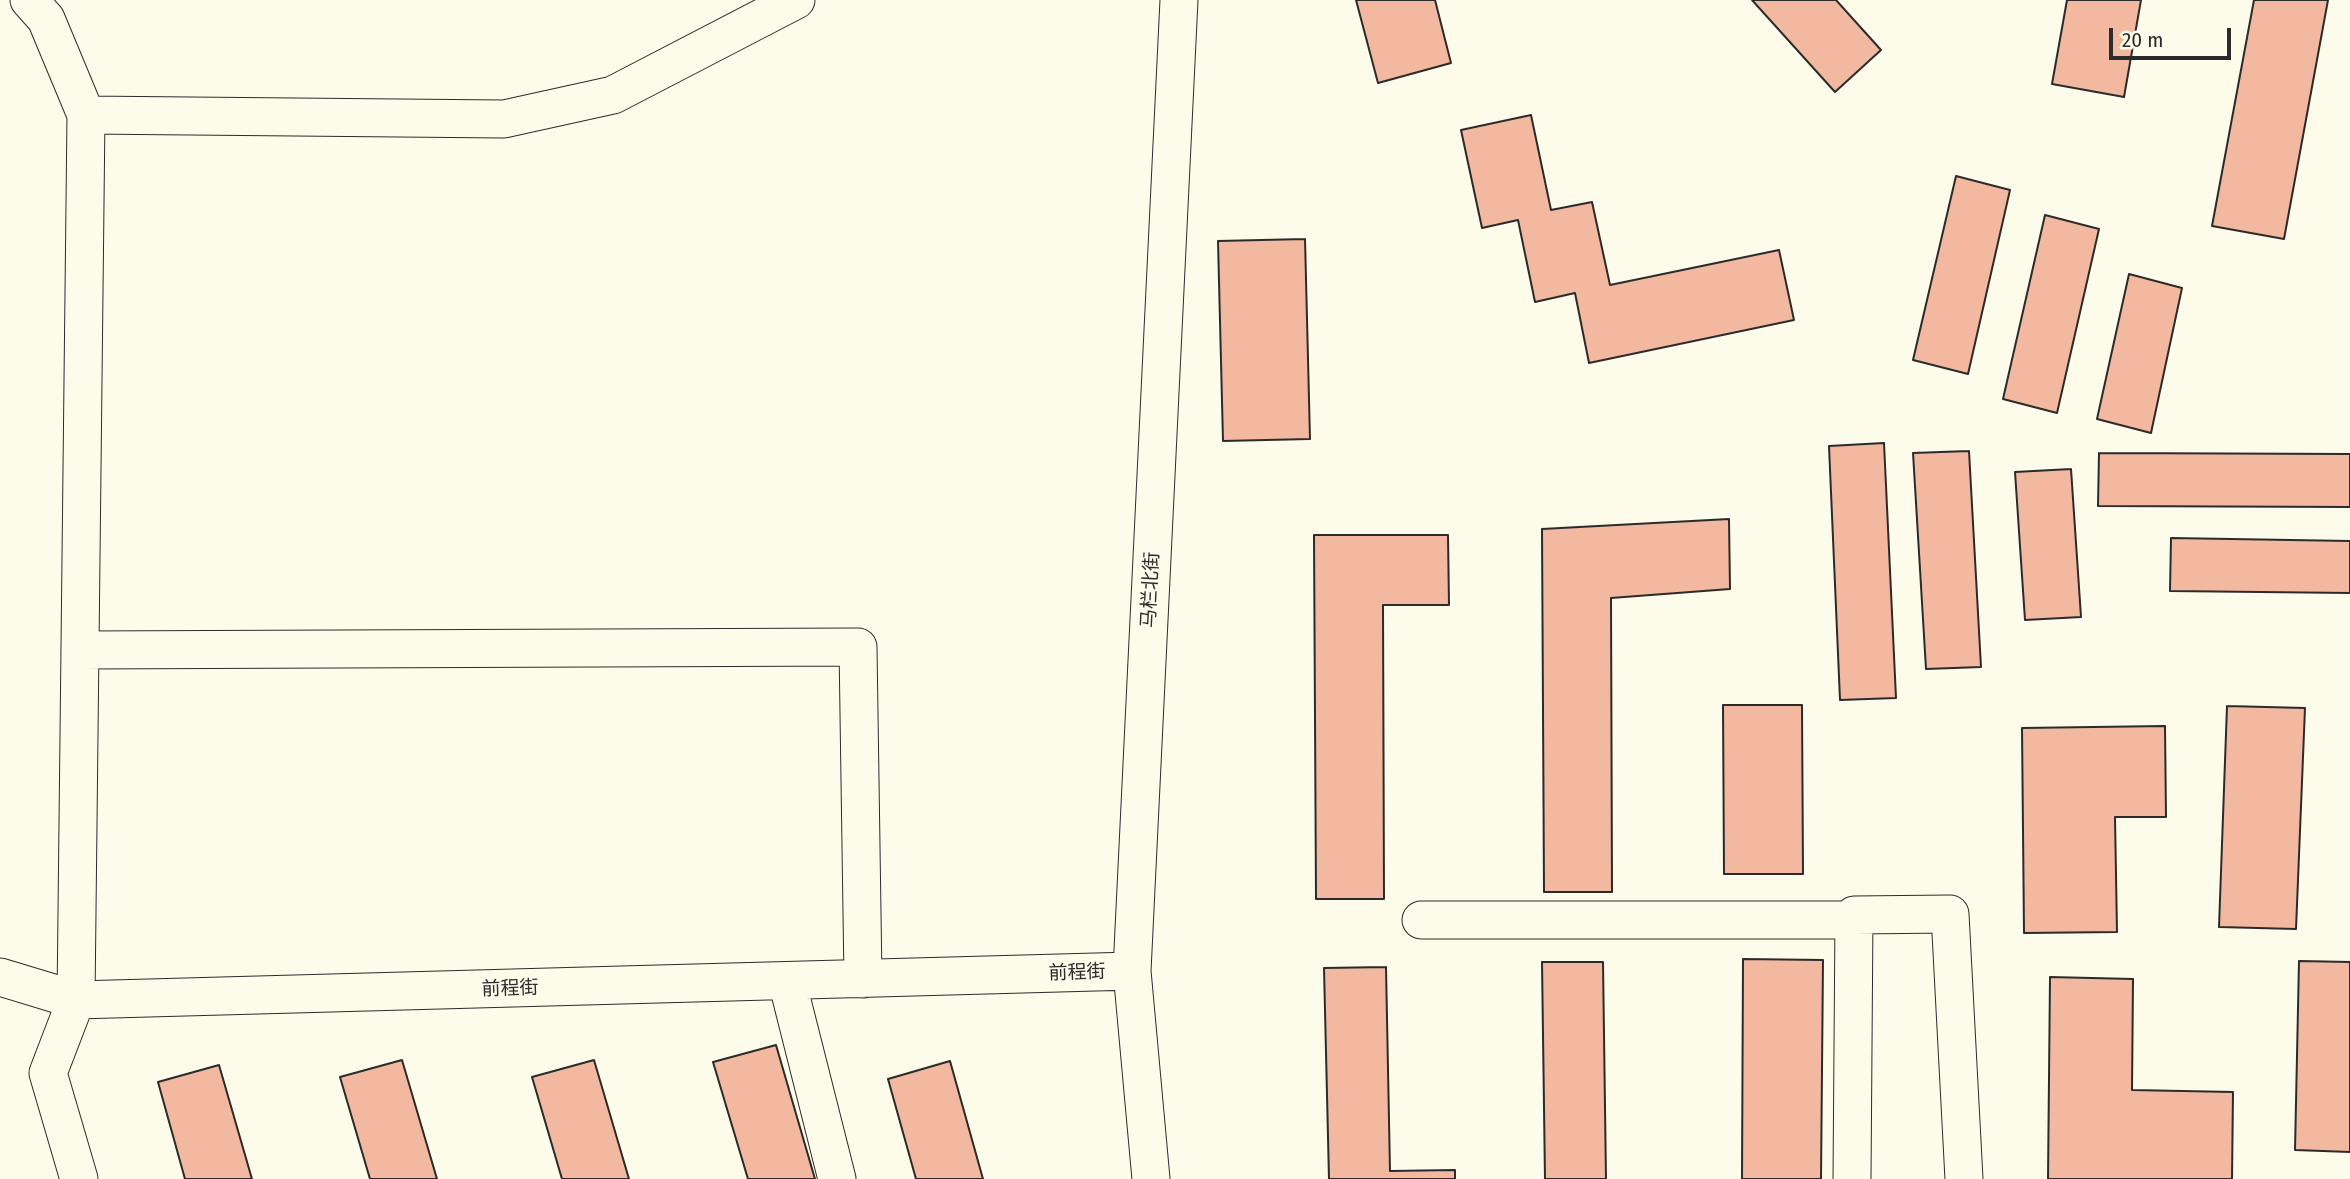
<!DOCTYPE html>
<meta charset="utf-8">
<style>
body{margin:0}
#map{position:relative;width:2350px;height:1179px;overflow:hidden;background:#fdfbea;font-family:"Fira Sans Condensed",sans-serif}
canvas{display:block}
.scale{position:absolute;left:2109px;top:28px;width:122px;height:32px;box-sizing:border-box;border:4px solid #2b2b2b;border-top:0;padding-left:9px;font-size:21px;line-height:24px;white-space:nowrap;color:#2b2b2b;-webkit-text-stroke:5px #fdfbea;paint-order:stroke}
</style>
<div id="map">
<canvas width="2350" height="1179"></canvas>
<div class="scale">20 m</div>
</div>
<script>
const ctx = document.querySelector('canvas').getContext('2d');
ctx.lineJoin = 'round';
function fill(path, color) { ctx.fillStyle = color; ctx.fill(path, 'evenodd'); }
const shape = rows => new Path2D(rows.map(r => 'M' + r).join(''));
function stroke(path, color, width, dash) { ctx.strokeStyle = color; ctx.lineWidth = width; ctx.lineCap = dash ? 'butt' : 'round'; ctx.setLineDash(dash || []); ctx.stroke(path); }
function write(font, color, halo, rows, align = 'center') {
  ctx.font = font + ' "Fira Sans Condensed","Noto Sans SC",sans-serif'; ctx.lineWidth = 5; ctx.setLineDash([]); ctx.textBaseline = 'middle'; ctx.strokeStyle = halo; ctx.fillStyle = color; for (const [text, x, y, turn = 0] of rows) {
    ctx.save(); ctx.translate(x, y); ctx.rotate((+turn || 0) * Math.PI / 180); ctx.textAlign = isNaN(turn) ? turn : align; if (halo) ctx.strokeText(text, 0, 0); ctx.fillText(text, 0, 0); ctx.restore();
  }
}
const building = shape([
 [1356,0,1435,0,1451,63,1378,83,1356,0],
 [1752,0,1836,0,1881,50,1835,92,1752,0],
 [2067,0,2141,0,2124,97,2052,84,2067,0],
 [2254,0,2328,0,2284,239,2212,226,2254,0],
 [1531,115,1551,210,1592,202,1610,285,1779,250,1794,320,1589,363,1575,293,1535,302,1518,220,1482,228,1461,130,1531,115],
 [1956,176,2010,190,1968,374,1913,360,1956,176],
 [2045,215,2099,229,2057,413,2003,399,2045,215],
 [1305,239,1310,439,1223,441,1218,241,1305,239],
 [2129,274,2182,288,2151,433,2097,419,2129,274],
 [1884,443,1896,698,1840,700,1829,446,1884,443],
 [1969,451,1981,667,1926,669,1913,453,1969,451],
 [2099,453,2350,454,2350,507,2098,506,2099,453],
 [2071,469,2081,617,2025,620,2015,472,2071,469],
 [1729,519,1730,589,1611,598,1612,892,1544,892,1542,529,1729,519],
 [1314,535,1448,535,1449,605,1383,605,1384,899,1316,899,1314,535],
 [2171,538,2350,541,2350,593,2170,591,2171,538],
 [1723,705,1802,705,1803,874,1724,874,1723,705],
 [2227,706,2305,708,2296,929,2219,927,2227,706],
 [2165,726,2166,817,2115,817,2117,932,2024,933,2022,728,2165,726],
 [1743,959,1823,960,1821,1179,1742,1179,1743,959],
 [2299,961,2350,962,2350,1152,2295,1150,2299,961],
 [1542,962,1603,962,1606,1179,1545,1179,1542,962],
 [1386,967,1390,1171,1455,1170,1455,1179,1329,1179,1324,968,1386,967],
 [2050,977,2133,979,2132,1090,2233,1092,2232,1179,2048,1179,2050,977],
 [776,1045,815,1179,748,1179,713,1062,776,1045],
 [402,1060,437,1179,370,1179,340,1077,402,1060],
 [594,1060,629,1179,562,1179,532,1077,594,1060],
 [950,1061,983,1179,916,1179,888,1079,950,1061],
 [219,1065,252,1179,185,1179,158,1082,219,1065]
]);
fill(building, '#f2b8a0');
stroke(building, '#2b2b2b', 2);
const street = shape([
 [29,0,46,19,86,115],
 [80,650,858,647,863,979],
 [1421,920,1855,920],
 [0,977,76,1000,86,115,504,119,613,95,796,0],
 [787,981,837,1179],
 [79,1179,48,1073,76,1000,1132,971],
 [1151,1179,1132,971,1179,0],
 [1852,1179,1854,915,1950,914,1964,1179]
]);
stroke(street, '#2b2b2b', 39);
stroke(street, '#fdfbea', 37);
write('19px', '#2b2b2b', '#fdfbea', [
 ["马栏北街",1151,590,-87],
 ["前程街",1077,973,-2],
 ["前程街",510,989,-2]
]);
</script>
